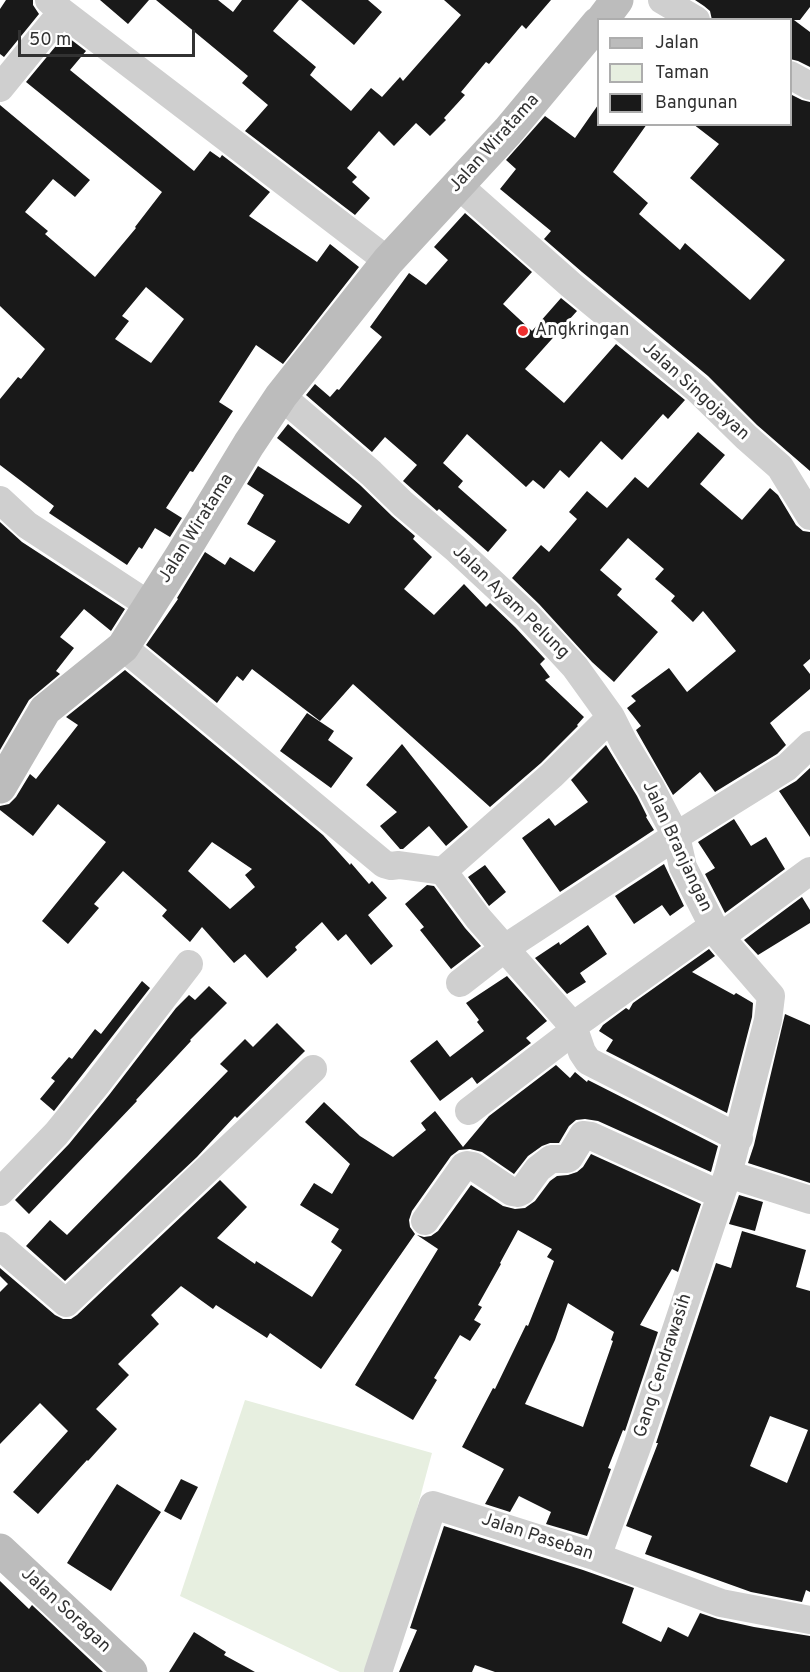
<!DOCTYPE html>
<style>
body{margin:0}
#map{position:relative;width:810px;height:1672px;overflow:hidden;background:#fff;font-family:Overpass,sans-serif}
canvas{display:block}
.legend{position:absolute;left:597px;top:18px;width:195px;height:108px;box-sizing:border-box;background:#fff;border:2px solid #adadad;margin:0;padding:8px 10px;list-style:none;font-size:18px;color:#323232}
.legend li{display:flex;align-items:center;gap:12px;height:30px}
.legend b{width:30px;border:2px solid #adadad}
.scale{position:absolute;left:18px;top:30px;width:177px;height:27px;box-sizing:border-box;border:3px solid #323232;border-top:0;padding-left:8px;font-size:18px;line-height:21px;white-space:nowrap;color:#323232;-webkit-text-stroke:4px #fff;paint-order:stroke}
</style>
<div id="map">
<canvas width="810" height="1672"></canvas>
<ul class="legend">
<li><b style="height:8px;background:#bcbcbc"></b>Jalan</li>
<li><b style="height:16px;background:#e7efe0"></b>Taman</li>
<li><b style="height:16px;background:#191919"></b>Bangunan</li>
</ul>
<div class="scale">50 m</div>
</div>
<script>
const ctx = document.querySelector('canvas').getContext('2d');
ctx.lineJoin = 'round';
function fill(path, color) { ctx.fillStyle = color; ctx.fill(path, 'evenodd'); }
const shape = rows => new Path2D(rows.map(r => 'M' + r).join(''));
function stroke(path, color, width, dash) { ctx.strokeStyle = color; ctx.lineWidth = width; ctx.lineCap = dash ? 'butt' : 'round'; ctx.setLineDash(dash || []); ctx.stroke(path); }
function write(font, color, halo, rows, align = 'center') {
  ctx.font = font + ' Overpass,sans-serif'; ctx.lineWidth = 6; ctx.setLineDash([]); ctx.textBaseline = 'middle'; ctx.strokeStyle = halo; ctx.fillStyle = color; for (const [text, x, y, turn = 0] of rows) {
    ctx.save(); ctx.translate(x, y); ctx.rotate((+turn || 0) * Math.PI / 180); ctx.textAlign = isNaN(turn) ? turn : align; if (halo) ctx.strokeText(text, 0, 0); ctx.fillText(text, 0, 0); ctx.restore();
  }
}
fill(shape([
 [245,1400,432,1453,373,1672,340,1672,180,1596]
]), '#e7efe0');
fill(shape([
 [6,0,33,0,33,5,39,14,4,57,0,54,0,9],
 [100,0,149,0,128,24],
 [156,0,218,0,233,12,242,0,299,0,273,31,316,67,310,75,351,111,371,88,382,97,400,77,403,81,461,15,444,0,551,0,526,29,522,25,489,64,486,62,461,92,465,95,444,118,446,120,430,136,416,123,394,146,379,131,347,168,357,177,352,182,370,198,355,215,245,131,268,105,242,83,248,76],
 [301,0,368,0,382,12,354,45],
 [695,0,810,0,810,7,800,20,794,20,810,32,810,67,798,61,790,59,790,20,712,20,710,11,704,6],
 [65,35,86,51,70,70,194,171,210,151,220,158,222,155,270,192,249,216,317,262,330,244,359,267,283,364,256,345,219,402,233,411,193,472,190,471,166,508,182,518,170,537,155,528,142,549,139,547,127,565,49,513,54,506,0,465,0,399,18,377,21,379,45,349,0,306,0,105,90,180,75,197,53,179,25,212,48,231,45,234,95,277,136,228,135,227,162,192,26,82],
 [146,287,184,319,151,363,115,339,129,321,122,316],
 [790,94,802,100,810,102,810,471,757,425,708,376,582,272,544,239,551,231,500,189,516,169,506,160,545,116,575,138,598,105,598,124,647,124,613,172,648,203,639,214,680,250,685,243,750,300,785,260,690,178,719,144,693,124,790,124],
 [465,213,532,272,503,304,532,331,561,298,577,311,525,369,564,403,616,344,685,400,668,419,663,414,622,460,601,441,569,478,560,470,544,489,533,480,526,487,467,434,443,463,463,481,458,487,507,530,488,552,439,509,437,511,403,481,417,465,385,437,372,452,306,395,315,384,330,397,337,389,339,390,382,337,370,327,409,273,426,285,448,260,434,247],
 [288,424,360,485,392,516,415,536,413,539,432,557,404,589,434,615,464,584,486,607,490,603,515,627,545,659,540,664,550,677,545,680,584,717,577,725,578,726,541,763,490,807,353,684,320,721,252,669,243,681,237,676,217,703,146,645,178,599,177,598,205,552,225,565,230,557,254,572,276,541,247,524,264,495,247,484,258,466,349,524,362,506,277,438],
 [698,432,725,455,700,484,742,520,770,488,778,495,796,525,803,531,810,532,810,659,803,665,810,674,810,689,770,723,786,745,777,754,715,792,700,772,673,795,636,730,641,726,627,708,636,701,631,696,669,668,687,692,736,651,703,611,693,622,671,601,675,596,655,579,664,569,628,538,600,570,622,589,617,595,658,632,614,682,592,662,539,604,512,578,541,545,549,552,577,519,569,512,587,491,607,508,635,477,648,488],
 [0,522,22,542,125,609,111,631,84,609,60,637,74,648,56,671,60,674,29,700,0,750],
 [125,670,323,835,350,865,351,863,369,884,372,881,387,898,368,915,393,946,371,965,346,934,338,941,322,922,295,947,297,950,267,978,245,954,234,963,202,927,190,942,162,916,167,910,123,871,94,904,99,908,68,944,42,921,106,842,58,804,33,836,0,810,0,806,9,804,16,797,30,774,36,779,78,725,66,717],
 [212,842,252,869,245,875,255,887,230,909,188,871],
 [307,713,334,731,328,740,353,758,331,788,280,751],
 [402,744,468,827,446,846,429,826,403,849,400,849,380,826,397,812,366,785],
 [606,745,637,796,647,816,646,817,654,830,560,892,522,838,549,818,555,826,588,802,571,780],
 [810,768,810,837,779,791,796,781],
 [734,819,751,846,766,837,785,869,725,913,705,874,715,868,698,842],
 [664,864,684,906,670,916,662,905,634,924,615,896],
 [485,865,506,892,489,906,468,877],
 [427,885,434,886,465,928,481,946,451,969,420,930,424,927,405,904],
 [802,897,810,910,810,923,758,955,744,940],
 [588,925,607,954,580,973,586,982,567,994,535,958,559,942,560,945],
 [709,949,715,956,692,972,734,995,736,993,753,1003,752,1017,727,1113,606,1051,613,1040,599,1031,603,1025,626,1008,629,1010,633,1003],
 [507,976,547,1021,526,1038,531,1043,477,1084,472,1077,440,1101,410,1061,437,1040,450,1057,484,1031,477,1022,479,1020,466,1003],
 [142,981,150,988,54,1111,40,1099,55,1081,51,1078,69,1057,72,1059,95,1029,101,1034],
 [209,986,227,1003,190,1040,191,1041,136,1100,137,1101,29,1214,15,1200,69,1144,109,1095,176,1008,189,995,195,1000],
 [785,1014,810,1025,810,1183,748,1163,754,1145],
 [277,1023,305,1051,237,1118,235,1116,197,1157,65,1281,26,1246,50,1220,67,1235,228,1071,220,1064,245,1039,253,1047],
 [556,1065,570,1078,575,1072,587,1082,588,1080,718,1146,711,1172,598,1121,585,1119,576,1120,569,1126,559,1143,550,1143,542,1146,528,1156,514,1174,482,1152,470,1149,459,1150,451,1156,412,1211,409,1220,410,1227,415,1234,321,1369,270,1333,267,1338,216,1305,213,1309,181,1286,151,1315,159,1324,118,1364,129,1375,96,1409,117,1429,88,1461,87,1460,38,1514,13,1492,68,1431,40,1403,0,1444,0,1292,8,1284,0,1276,0,1268,55,1315,63,1319,71,1319,77,1315,220,1180,247,1207,217,1238,255,1264,256,1261,312,1297,342,1250,331,1242,339,1229,300,1205,314,1183,332,1194,350,1164,305,1122,324,1102,360,1136,393,1157,426,1130,421,1123,435,1111,463,1147,489,1116],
 [591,1154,701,1204,678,1272,672,1269,640,1325,658,1332,625,1431,623,1430,608,1468,611,1469,587,1536,546,1524,551,1512,519,1496,510,1512,485,1504,504,1469,462,1447,493,1388,495,1389,526,1325,528,1326,554,1261,547,1257,552,1249,518,1230,500,1263,501,1264,478,1305,482,1307,474,1320,481,1324,470,1341,460,1335,434,1378,437,1380,413,1420,355,1385,438,1249,417,1235,424,1237,431,1236,438,1231,471,1185,503,1206,515,1209,525,1208,535,1201,550,1181,557,1176,568,1175,577,1172,583,1167],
 [568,1303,614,1332,611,1340,613,1341,583,1427,525,1404,555,1340],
 [739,1195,763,1202,755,1231,729,1224],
 [742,1231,806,1250,796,1287,810,1291,810,1592,806,1590,802,1602,751,1592,645,1554,652,1536,626,1526,658,1443,656,1443,716,1263,731,1268],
 [770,1416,808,1430,787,1483,750,1466],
 [181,1479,198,1487,181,1520,164,1511],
 [117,1484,161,1512,111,1591,67,1563],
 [444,1526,583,1570,634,1588,622,1623,661,1642,668,1627,688,1637,700,1613,718,1619,754,1627,810,1636,810,1672,495,1672,475,1665,472,1672,399,1672,417,1630,410,1628],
 [0,1581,29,1609,32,1605,103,1672,0,1672],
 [194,1632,226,1652,224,1655,255,1672,169,1672]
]), '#191919');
stroke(shape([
 [49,0,62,12,388,261],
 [662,0,696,20],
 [790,75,810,86],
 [0,88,62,12],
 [458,185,571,285,697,389,746,437,780,467,810,516],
 [281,396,371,473,403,504,455,548,527,615,575,667,611,717,552,775,443,871],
 [0,500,27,525,149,605],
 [123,647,384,864,391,866,399,865,443,871,478,918,573,1026,582,1052,588,1061,739,1138],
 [720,937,810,871],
 [460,983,505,948,676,836,787,767,810,745],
 [573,1026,713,926],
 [469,1111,575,1030],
 [728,1174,810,1200],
 [0,1192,56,1134,96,1085,189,964],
 [425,1221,464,1166,467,1165,473,1166,512,1192,518,1193,522,1191,538,1169,551,1159,567,1159,569,1158,583,1135,591,1136,721,1195],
 [0,1246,66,1303,313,1069],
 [597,1557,638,1444,728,1174,768,1020,771,996,720,937,713,926,683,867,676,836,651,788,624,743,611,717],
 [378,1672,433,1505,597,1557,721,1603,810,1620]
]), '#cfcfcf', 28);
stroke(shape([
 [602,20,617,0],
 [0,787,45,710,123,647,181,556,249,444,281,396,388,261,508,131,598,23],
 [0,1550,131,1672]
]), '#bcbcbc', 33);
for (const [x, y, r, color] of [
 [523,331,6,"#ef2f2f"]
]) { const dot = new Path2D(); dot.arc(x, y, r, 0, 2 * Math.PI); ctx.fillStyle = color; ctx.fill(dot); stroke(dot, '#fff', 2); }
write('18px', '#323232', '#fff', [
 ["Jalan Wiratama",495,144,-48],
 ["Jalan Singojayan",695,392,42],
 ["Jalan Wiratama",197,529,-58],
 ["Jalan Ayam Pelung",510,603,44],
 ["Jalan Branjangan",676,847,65],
 ["Gang Cendrawasih",664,1366,-72],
 ["Jalan Paseban",537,1538,18],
 ["Jalan Soragan",65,1611,43]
]);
write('18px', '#323232', '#fff', [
 ["Angkringan",535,331]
], 'left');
</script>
